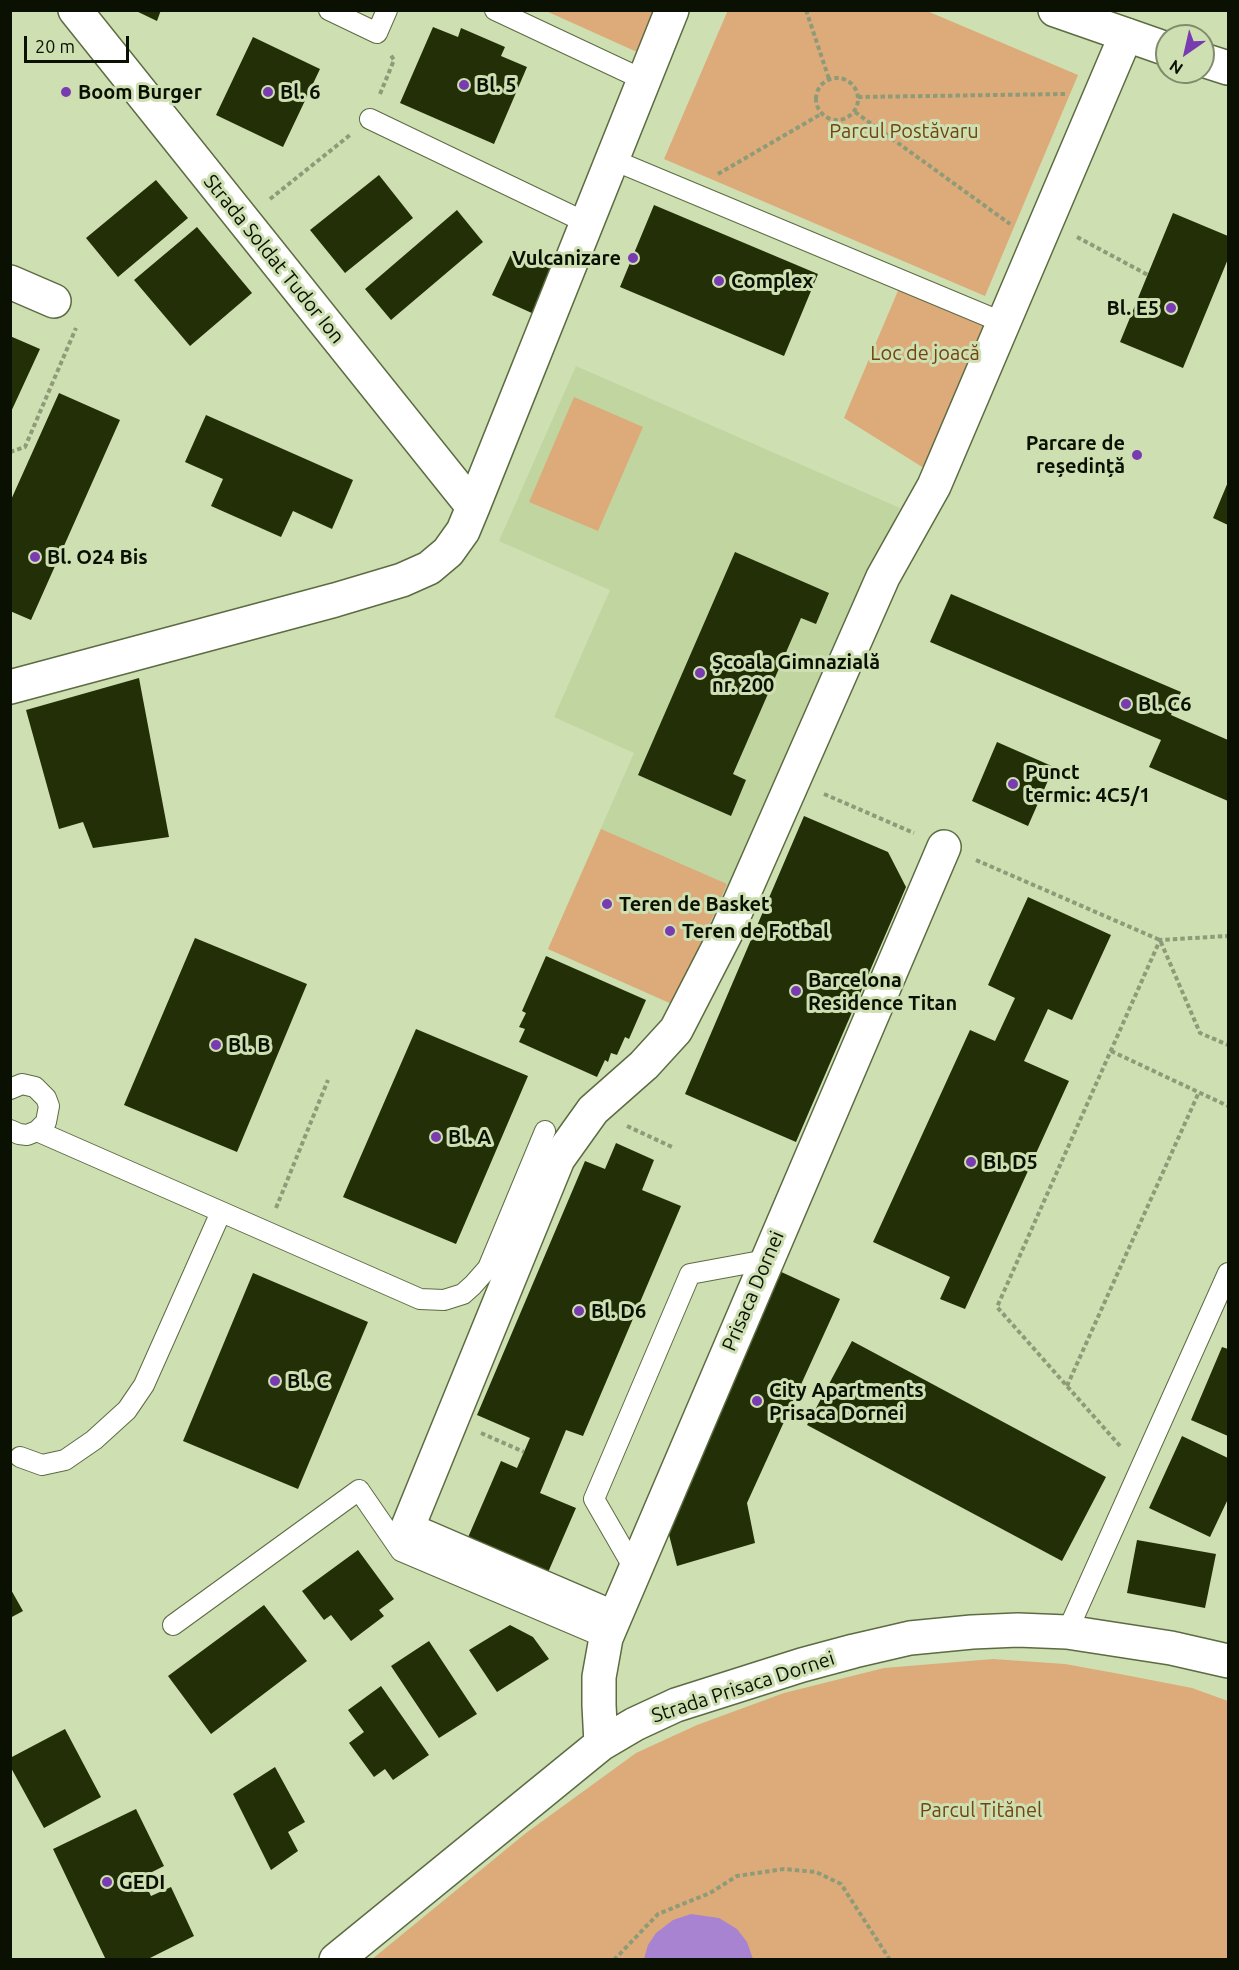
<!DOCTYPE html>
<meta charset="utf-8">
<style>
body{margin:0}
#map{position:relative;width:1239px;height:1970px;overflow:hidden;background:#cedfb2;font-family:Ubuntu,sans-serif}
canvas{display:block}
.frame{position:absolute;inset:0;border:12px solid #0a1002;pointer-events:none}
.north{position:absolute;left:1155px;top:24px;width:60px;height:60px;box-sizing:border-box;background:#cedfb2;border:2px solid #808c6c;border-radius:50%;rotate:214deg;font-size:16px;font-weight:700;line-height:24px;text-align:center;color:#0a1002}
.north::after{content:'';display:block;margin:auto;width:21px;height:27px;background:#793bb0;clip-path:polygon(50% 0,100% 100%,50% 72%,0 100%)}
.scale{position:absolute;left:24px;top:36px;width:105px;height:27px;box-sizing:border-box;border:3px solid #0a1002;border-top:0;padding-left:8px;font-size:18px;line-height:21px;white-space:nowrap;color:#0a1002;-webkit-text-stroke:4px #cedfb2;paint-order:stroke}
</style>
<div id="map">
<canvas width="1239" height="1970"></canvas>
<div class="frame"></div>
<div class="north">N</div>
<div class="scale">20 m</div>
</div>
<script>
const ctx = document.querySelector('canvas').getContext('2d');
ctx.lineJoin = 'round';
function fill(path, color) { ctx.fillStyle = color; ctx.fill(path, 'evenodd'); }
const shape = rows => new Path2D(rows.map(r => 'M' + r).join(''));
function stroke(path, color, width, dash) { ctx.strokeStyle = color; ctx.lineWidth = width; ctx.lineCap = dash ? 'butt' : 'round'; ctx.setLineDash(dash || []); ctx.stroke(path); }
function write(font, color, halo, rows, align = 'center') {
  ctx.font = font + ' Ubuntu,sans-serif'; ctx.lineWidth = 6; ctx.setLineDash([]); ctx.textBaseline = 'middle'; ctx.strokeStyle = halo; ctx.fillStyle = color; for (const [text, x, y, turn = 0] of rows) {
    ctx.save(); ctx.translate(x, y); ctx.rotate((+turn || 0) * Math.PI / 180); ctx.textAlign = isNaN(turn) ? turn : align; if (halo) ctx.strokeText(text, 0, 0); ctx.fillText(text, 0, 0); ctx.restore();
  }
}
fill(shape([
 [576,366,900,508,681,1008,548,949,634,753,554,717,610,590,499,541]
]), '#c0d5a0');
fill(shape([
 [728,10,927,11,1078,75,985,296,664,159],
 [546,11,654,10,654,11,637,52],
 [900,286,990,326,927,470,844,418],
 [574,397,643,427,598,531,529,502],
 [601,829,727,884,674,1005,548,949],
 [993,1659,1065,1664,1120,1674,1192,1688,1228,1701,1228,1959,371,1960,526,1833,636,1753,697,1725,784,1693,884,1668]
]), '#ddab7a');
fill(shape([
 [691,1914,719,1918,737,1929,747,1942,753,1959,644,1959,648,1945,656,1933,673,1920]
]), '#a883d1');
fill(shape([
 [134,10,161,10,157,21],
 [433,27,458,37,461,28,505,47,501,56,527,67,494,144,400,103],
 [253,37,320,69,283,147,216,115],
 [379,175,413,218,345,273,310,230],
 [156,180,188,218,118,277,86,238],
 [654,205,818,274,784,356,620,287],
 [457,210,483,242,391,320,365,289],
 [1173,213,1228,236,1228,259,1183,368,1120,342],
 [197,227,252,293,190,346,134,280],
 [512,252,553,270,534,314,492,295],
 [10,336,40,349,10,414],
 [59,393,120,420,31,620,10,611,10,502],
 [206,415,353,480,332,529,293,511,281,537,211,506,223,479,185,462],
 [1228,482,1228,525,1213,518],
 [735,552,829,593,816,624,801,618,733,774,746,780,731,816,638,775],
 [951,594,1181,692,1171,715,1228,740,1228,801,1149,767,1161,740,930,642],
 [139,678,169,837,93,848,83,822,59,829,26,710],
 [997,742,1054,767,1028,826,972,801],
 [804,816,888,852,906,887,796,1142,685,1094],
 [1028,897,1111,935,1072,1020,1048,1009,1024,1061,1069,1081,965,1309,940,1299,950,1277,873,1242,970,1030,995,1041,1015,998,988,985],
 [195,938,307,984,237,1152,124,1105],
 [546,956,646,1000,629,1039,625,1037,617,1055,611,1053,608,1062,605,1060,597,1077,519,1042,525,1029,519,1027,526,1013,522,1011],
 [416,1029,528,1076,456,1244,343,1197],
 [616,1143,654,1160,642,1190,681,1206,583,1436,566,1430,540,1493,576,1508,546,1577,466,1542,501,1461,517,1468,530,1438,477,1415,585,1161,605,1169],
 [777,1270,840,1299,747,1503,755,1543,677,1566,666,1523],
 [253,1273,368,1322,298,1489,183,1441],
 [852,1341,1106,1477,1062,1561,807,1425],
 [1222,1347,1228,1349,1228,1436,1191,1420],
 [1182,1436,1228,1458,1228,1499,1210,1537,1149,1508],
 [1137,1540,1216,1554,1205,1608,1127,1593],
 [358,1550,394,1599,379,1610,384,1616,351,1641,331,1615,324,1620,302,1591],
 [10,1588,23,1611,10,1618],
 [264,1605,307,1661,211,1734,168,1676],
 [510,1625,533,1637,549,1659,497,1692,469,1650],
 [429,1641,477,1714,439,1738,391,1666],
 [381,1686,429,1755,393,1780,385,1769,374,1777,349,1743,364,1732,348,1710],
 [65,1729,101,1797,44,1828,10,1766,10,1758],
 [275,1767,305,1822,288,1832,298,1851,271,1870,233,1794],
 [136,1809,164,1866,142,1877,151,1896,171,1887,194,1936,146,1960,106,1960,53,1849]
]), '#233007');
const lane = shape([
 [329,10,377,33,387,10],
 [495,10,644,80],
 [370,119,587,223],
 [611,159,1004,323],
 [10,1089,22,1084,35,1087,46,1098,49,1106,46,1122,37,1131,27,1135,19,1134,10,1130],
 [37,1131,420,1299,444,1300,463,1294,473,1285,488,1268,545,1131],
 [20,1457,42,1465,65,1460,94,1440,127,1410,144,1385,221,1212],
 [635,1570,594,1499,690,1274,766,1260],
 [173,1625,359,1490,401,1551,606,1638],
 [1067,1632,1228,1273]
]);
const street = shape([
 [75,10,473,507],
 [10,282,54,301],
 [10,687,335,600,402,580,429,568,448,552,463,531,473,507,672,10],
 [614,1618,407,1529,558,1159,593,1110,644,1065,676,1030,728,929,883,577,934,486,1126,35],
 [601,1744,599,1705,599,1677,606,1638,944,847],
 [336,1960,601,1744,635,1724,676,1705,802,1665,854,1651,910,1638,972,1632,1018,1630,1067,1632,1171,1648,1228,1661]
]);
const secondary = shape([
 [1055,10,1167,49],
 [1203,60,1228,68]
]);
stroke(lane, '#5c6b42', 22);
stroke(street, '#5c6b42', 36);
stroke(secondary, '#5c6b42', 36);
stroke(shape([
 [806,10,829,79],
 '816 99a21 21 0 1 1 42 0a21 21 0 1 1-42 0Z',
 [380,94,394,60,390,54],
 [858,97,1065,94],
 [855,112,1010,224],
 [718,174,821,114],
 [270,199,350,135],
 [1077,237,1148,275],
 [10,452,25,447,76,328],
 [824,794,914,833],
 [976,860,1160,940,1200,1033,1228,1045],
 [1111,1051,1228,1106],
 [627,1126,672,1147],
 [276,1208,328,1080],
 [1067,1386,1199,1092],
 [481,1433,524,1452],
 [1120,1446,997,1307,1160,940,1228,936],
 [614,1960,658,1914,710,1893,737,1876,784,1869,816,1872,841,1884,890,1960]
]), '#8e9b78', 4, [4.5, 3]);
stroke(lane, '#fff', 20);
stroke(street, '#fff', 33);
stroke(secondary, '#fff', 33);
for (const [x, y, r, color] of [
 [464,85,6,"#793bb0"],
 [66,92,6,"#793bb0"],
 [268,92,6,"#793bb0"],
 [633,258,6,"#793bb0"],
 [719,281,6,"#793bb0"],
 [1171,308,6,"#793bb0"],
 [1137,455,6,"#793bb0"],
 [35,557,6,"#793bb0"],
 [700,673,6,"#793bb0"],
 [1126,704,6,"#793bb0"],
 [1013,784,6,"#793bb0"],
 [607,904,6,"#793bb0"],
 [670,931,6,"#793bb0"],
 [796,991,6,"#793bb0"],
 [216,1045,6,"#793bb0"],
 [436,1137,6,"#793bb0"],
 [971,1162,6,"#793bb0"],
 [579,1311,6,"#793bb0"],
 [275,1381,6,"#793bb0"],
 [757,1401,6,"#793bb0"],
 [107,1882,6,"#793bb0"]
]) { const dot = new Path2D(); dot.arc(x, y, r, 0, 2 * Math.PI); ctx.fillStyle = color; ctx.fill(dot); stroke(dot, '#cedfb2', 2); }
write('bold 20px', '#0a1002', '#cedfb2', [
 ["Bl. 5",476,85],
 ["Boom Burger",78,92],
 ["Bl. 6",280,92],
 ["Vulcanizare",621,258,"right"],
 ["Complex",731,281],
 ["Bl. E5",1159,308,"right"],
 ["Parcare de",1125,443,"right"],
 ["reședință",1125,466,"right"],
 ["Bl. O24 Bis",47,557],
 ["Școala Gimnazială",712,662],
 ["nr. 200",712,685],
 ["Bl. C6",1138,704],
 ["Punct",1025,772],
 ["termic: 4C5/1",1025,795],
 ["Teren de Basket",619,904],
 ["Teren de Fotbal",682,931],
 ["Barcelona",808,980],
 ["Residence Titan",808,1003],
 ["Bl. B",228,1045],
 ["Bl. A",448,1137],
 ["BI. D5",983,1162],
 ["Bl. D6",591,1311],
 ["Bl. C",287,1381],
 ["City Apartments",769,1390],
 ["Prisaca Dornei",769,1413],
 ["GEDI",119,1882]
], 'left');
write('20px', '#724510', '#cedfb2', [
 ["Parcul Postăvaru",904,131],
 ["Loc de joacă",925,353],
 ["Parcul Titănel",981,1810]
]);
write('20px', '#0a1002', '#cedfb2', [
 ["Strada Soldat Tudor Ion",274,259,51],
 ["Prisaca Dornei",753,1291,-67],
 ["Strada Prisaca Dornei",743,1687,-18]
]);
</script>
